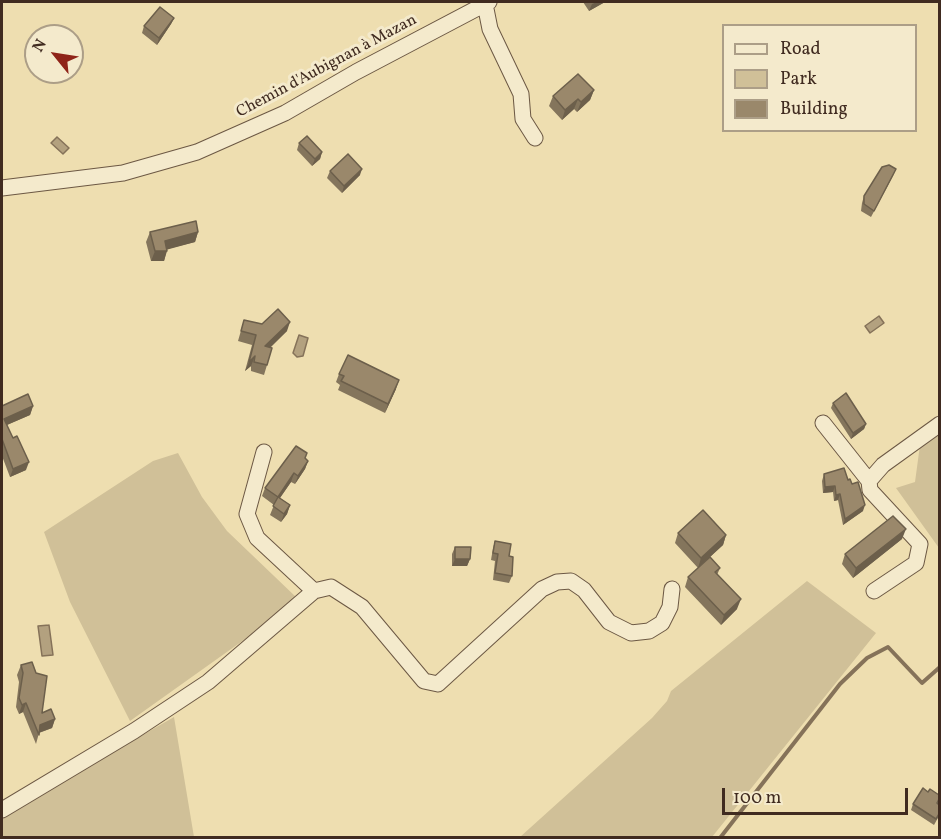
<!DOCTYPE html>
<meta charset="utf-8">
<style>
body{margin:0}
#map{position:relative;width:941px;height:839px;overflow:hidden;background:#eedeb0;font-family:Vollkorn,serif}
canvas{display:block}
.frame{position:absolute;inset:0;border:3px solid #402b20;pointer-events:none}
.legend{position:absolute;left:722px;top:24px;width:195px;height:108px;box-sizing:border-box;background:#f4eacc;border:2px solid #ac9e87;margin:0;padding:8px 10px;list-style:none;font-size:18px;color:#402b20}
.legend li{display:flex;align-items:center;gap:12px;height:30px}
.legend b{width:30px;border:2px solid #ac9e87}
.north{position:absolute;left:24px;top:24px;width:60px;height:60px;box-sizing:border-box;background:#f4eacc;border:2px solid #ac9e87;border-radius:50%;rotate:300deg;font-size:16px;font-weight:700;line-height:24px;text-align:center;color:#402b20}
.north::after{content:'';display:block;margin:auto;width:21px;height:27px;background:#8f2418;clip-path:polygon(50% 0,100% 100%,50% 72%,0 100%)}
.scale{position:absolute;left:722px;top:788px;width:186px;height:27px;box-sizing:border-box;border:3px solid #402b20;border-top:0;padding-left:8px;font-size:18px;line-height:21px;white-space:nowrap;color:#402b20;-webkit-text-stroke:4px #f4eacc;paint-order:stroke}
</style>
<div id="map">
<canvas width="941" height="839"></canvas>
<div class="frame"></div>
<ul class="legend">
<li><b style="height:8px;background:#f4eacc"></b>Road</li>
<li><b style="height:16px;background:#d0c098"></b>Park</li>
<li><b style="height:16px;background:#9a886b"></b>Building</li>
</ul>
<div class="north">N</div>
<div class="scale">100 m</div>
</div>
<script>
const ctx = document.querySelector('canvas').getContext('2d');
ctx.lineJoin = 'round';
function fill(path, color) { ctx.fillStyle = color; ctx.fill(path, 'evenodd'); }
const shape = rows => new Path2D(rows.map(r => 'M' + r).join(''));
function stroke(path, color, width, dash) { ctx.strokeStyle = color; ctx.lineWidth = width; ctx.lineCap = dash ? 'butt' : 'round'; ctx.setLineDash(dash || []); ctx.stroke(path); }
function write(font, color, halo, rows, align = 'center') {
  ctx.font = font + ' Vollkorn,serif'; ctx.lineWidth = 6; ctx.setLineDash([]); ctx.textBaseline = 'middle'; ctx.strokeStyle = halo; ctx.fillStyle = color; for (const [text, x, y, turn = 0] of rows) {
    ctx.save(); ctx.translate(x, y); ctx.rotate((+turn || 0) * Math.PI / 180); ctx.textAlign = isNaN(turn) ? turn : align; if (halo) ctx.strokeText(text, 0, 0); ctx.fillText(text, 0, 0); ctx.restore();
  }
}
fill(shape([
 [939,430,939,548,896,488,915,482,920,445],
 [178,453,202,497,227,531,297,598,262,627,130,721,70,602,44,532,153,461],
 [807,581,876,633,712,837,520,837,652,718,667,701,671,691],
 [174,717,194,837,2,837,2,816]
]), '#d0c098');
const water = shape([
 [57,137,69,148,63,154,51,143,57,137],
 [879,316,884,323,870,333,865,326,879,316],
 [299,335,308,338,303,356,297,357,293,353,299,335],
 [49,625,53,655,42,656,38,626,49,625]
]);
fill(water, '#b3a17f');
stroke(water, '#857259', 1.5);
stroke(shape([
 [720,838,840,684,867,658,888,647,922,683,940,667]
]), '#857259', 4);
const minor = shape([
 [485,4,490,29,521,94,523,119,535,138],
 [2,188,123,173,197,152,285,113,356,72,489,2],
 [823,423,869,481],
 [264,452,247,514,257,538,314,591],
 [874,591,916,563,920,544,870,490,869,481,883,465,940,424],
 [2,810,134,731,208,682,314,591,331,587,362,607,424,681,438,684,542,589,557,582,571,581,584,590,609,622,631,633,649,631,662,623,670,607,672,589]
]);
stroke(minor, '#6c5844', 17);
stroke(minor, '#f4eacc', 15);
fill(shape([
 [583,2,605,2,589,11],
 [174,18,171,24,157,45,142,33,144,26],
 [594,90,590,100,577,112,574,109,562,120,549,106,553,96],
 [299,143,322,152,320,159,312,166,297,150],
 [896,169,893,176,871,217,861,211,862,203,864,196],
 [330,171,360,175,342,193,327,178],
 [150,232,198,232,195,242,167,249,164,261,151,261,146,242],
 [244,320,287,331,270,348,267,365,264,375,251,371,251,366,245,371,252,345,238,341],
 [339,374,396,389,385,413,338,390,340,385,336,382],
 [833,403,866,424,864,429,851,439,831,408],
 [2,406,33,406,30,415,7,425,26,470,10,477,2,456],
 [306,459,308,461,305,469,295,484,291,482,280,498,290,505,287,514,281,522,270,515,274,505,262,496,265,488],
 [824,474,848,480,852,484,863,511,843,525,838,500,834,501,833,492,823,493,822,481],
 [678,533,726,535,723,545,698,568,675,543],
 [902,539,853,578,842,564,845,554],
 [495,541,509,556,512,576,509,583,493,580,495,561,491,560,493,548],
 [455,547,470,559,467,566,452,566,452,554],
 [720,568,717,575,737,609,721,625,685,587,688,577],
 [21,665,42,713,55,719,52,728,39,733,36,744,23,712,19,714,16,707,19,682,17,675],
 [913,804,938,804,939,816,934,825,911,810]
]), '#84755c');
fill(shape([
 [597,2,605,2,589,11,592,4],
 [174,18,171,24,157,45,159,38],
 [594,90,590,100,577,112,581,102],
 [578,99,574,109,562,120,565,110],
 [322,152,320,159,312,166,315,159],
 [362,169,360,175,342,193,344,186],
 [198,232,195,242,162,251,167,251,164,261,151,261,155,251,165,241],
 [290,322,287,331,261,356,265,346],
 [255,356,251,366,245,371,249,362],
 [399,380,396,389,385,413,388,404],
 [33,406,30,415,2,427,4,419],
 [866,424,864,429,851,439,853,433],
 [308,461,305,469,295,484,298,476],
 [29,462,26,470,10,477,13,469],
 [294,473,291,482,275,505,278,497],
 [835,486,833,492,823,493,825,487],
 [840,494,838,500,834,501,836,495],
 [290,505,287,514,281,522,284,514],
 [865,505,863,511,843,525,845,519],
 [906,529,902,539,853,578,856,568],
 [726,535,723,545,698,568,701,558],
 [455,559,470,559,467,566,452,566],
 [741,599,737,609,721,625,724,615],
 [26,703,23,712,19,714,22,705],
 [55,719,52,728,38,733,40,725]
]), '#6c5f4b');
const building = shape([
 [160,7,174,18,159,38,144,26,160,7],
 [578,74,594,90,581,102,578,99,565,110,553,96,578,74],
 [307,136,322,152,315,159,299,143,307,136],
 [348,154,362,169,344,186,330,171,348,154],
 [889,165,896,169,874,211,864,204,864,196,882,167,889,165],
 [196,221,198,232,165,241,167,251,155,251,150,232,196,221],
 [278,309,290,322,265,346,272,348,267,365,254,362,255,356,249,362,256,335,241,331,244,320,262,324,278,309],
 [348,355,399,380,388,404,341,381,344,376,339,374,348,355],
 [846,393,866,424,853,433,833,403,846,393],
 [28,394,33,406,4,419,13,438,17,436,29,462,13,469,2,439,2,406,28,394],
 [296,446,307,453,305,458,308,461,298,476,294,473,278,497,290,505,284,514,273,506,278,497,265,488,296,446],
 [844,468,848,480,850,479,852,484,858,482,865,505,845,519,840,494,836,495,835,486,825,487,824,474,844,468],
 [703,510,726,535,701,558,678,533,703,510],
 [893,516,906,529,856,568,845,554,893,516],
 [495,541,511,544,509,556,513,557,512,576,495,573,498,554,493,553,495,541],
 [455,547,471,547,470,559,455,559,455,547],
 [710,557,720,568,715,572,741,599,724,615,688,577,710,557],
 [32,662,36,673,47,676,42,713,51,709,55,719,40,725,39,735,26,703,22,705,19,698,23,673,21,665,32,662],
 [923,788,928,792,930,789,939,795,939,799,937,803,939,805,939,814,936,819,913,804,923,788]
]);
fill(building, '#9a886b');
stroke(building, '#6c5f4b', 1.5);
write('16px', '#402b20', '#f4eacc', [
 ["Chemin d'Aubignan à Mazan",327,67,-28]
]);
</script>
